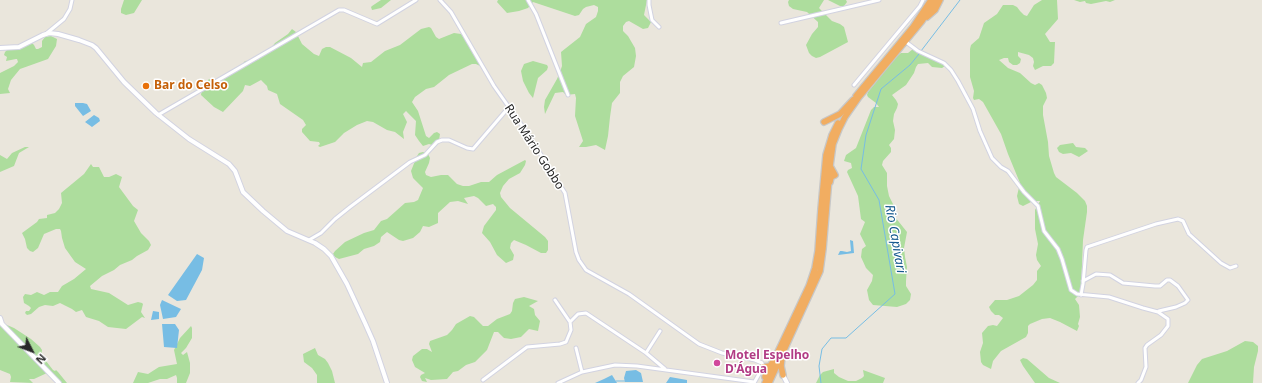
<!DOCTYPE html>
<meta charset="utf-8">
<style>
body{margin:0}
#map{position:relative;width:1262px;height:383px;overflow:hidden;background:#eae6dc;font-family:"Noto Sans",sans-serif}
canvas{display:block}
.north{position:absolute;left:12px;top:331px;width:40px;height:40px;-webkit-text-stroke:3px #fff;paint-order:stroke;rotate:132deg;font-size:11px;font-weight:700;line-height:16px;text-align:center;color:#292929}
.north::after{content:'';display:block;margin:auto;width:14px;height:18px;background:#292929;clip-path:polygon(50% 0,100% 100%,50% 72%,0 100%)}
</style>
<div id="map">
<canvas width="1262" height="383"></canvas>
<div class="north">N</div>
</div>
<script>
const ctx = document.querySelector('canvas').getContext('2d');
ctx.lineJoin = 'round';
function fill(path, color) { ctx.fillStyle = color; ctx.fill(path, 'evenodd'); }
const shape = rows => new Path2D(rows.map(r => 'M' + r).join(''));
function stroke(path, color, width, dash) { ctx.strokeStyle = color; ctx.lineWidth = width; ctx.lineCap = dash ? 'butt' : 'round'; ctx.setLineDash(dash || []); ctx.stroke(path); }
function write(font, color, halo, rows, align = 'center') {
  ctx.font = font + ' "Noto Sans",sans-serif'; ctx.lineWidth = 3; ctx.setLineDash([]); ctx.textBaseline = 'middle'; ctx.strokeStyle = halo; ctx.fillStyle = color; for (const [text, x, y, turn = 0] of rows) {
    ctx.save(); ctx.translate(x, y); ctx.rotate((+turn || 0) * Math.PI / 180); ctx.textAlign = isNaN(turn) ? turn : align; if (halo) ctx.strokeText(text, 0, 0); ctx.fillText(text, 0, 0); ctx.restore();
  }
}
fill(shape([
 [124,0,142,0,134,13,126,15,121,13,121,9],
 [381,0,391,0,381,8,372,10,371,7,372,6],
 [498,0,647,0,644,15,651,22,648,28,643,29,629,21,626,22,623,26,623,31,628,36,635,48,636,56,634,67,623,76,620,82,620,93,612,103,610,117,608,136,605,150,596,145,586,147,579,147,583,141,575,116,576,98,575,94,566,95,563,92,555,93,545,114,544,107,545,100,557,79,560,72,562,66,561,52,580,37,586,24,596,17,598,11,598,7,594,5,586,7,583,9,579,15,575,16,533,2,528,8,519,11,507,13,497,2],
 [789,0,846,0,847,2,844,6,840,6,828,0,824,0,819,8,832,21,840,24,844,27,848,42,820,57,816,58,812,56,809,53,806,45,812,34,818,27,818,22,807,12,793,9,789,6,788,2],
 [1042,0,1057,0,1058,19,1045,34,1050,42,1055,42,1054,63,1051,66,1043,66,1035,70,1033,66,1034,62,1033,58,1029,55,1018,52,1018,56,1021,59,1020,63,1017,65,1013,65,1009,62,1008,58,1004,58,999,60,1008,68,1020,73,1031,83,1035,85,1039,83,1042,85,1046,93,1047,98,1043,106,1043,115,1048,142,1049,156,1054,173,1056,177,1077,193,1085,201,1087,206,1087,212,1083,240,1081,289,1080,294,1075,299,1079,305,1080,317,1078,324,1079,326,1077,331,1060,322,1050,318,1042,319,1030,324,1028,326,1028,333,1026,337,1001,351,993,361,991,369,983,365,981,362,980,352,983,343,982,333,988,326,993,325,997,326,1003,318,999,315,995,315,991,311,989,307,995,300,1007,300,1019,296,1033,285,1037,280,1037,271,1041,266,1037,260,1036,255,1038,244,1035,229,1035,210,1040,201,1033,201,1023,206,1019,204,1017,196,1020,183,1008,154,1001,134,983,102,979,99,974,100,973,98,974,91,970,77,970,49,971,45,979,38,984,23,997,14,1003,5,1013,5,1017,7,1020,11,1024,15,1027,16,1034,5],
 [1074,0,1115,0,1110,2,1106,1,1091,4,1086,3,1085,1,1080,2],
 [429,27,431,28,436,37,439,39,454,33,461,34,468,43,481,65,480,66,476,64,472,64,449,75,434,87,426,89,415,97,412,102,418,111,426,136,429,138,434,133,437,132,440,134,439,140,432,145,429,144,423,146,419,141,415,135,416,121,406,111,403,114,407,122,403,132,404,139,395,132,387,130,373,122,367,121,357,125,344,133,335,142,320,147,318,146,320,144,319,142,310,141,302,132,302,129,306,125,303,120,280,104,277,94,268,90,267,86,261,80,250,86,245,85,243,91,223,112,214,107,201,95,202,88,209,79,212,81,223,78,229,73,236,72,245,61,258,60,260,57,267,53,275,43,288,34,292,29,296,32,302,44,314,54,319,56,322,49,326,47,330,47,351,58,362,67,363,63,371,62,385,51,400,45,421,29],
 [51,36,57,39,56,46,48,59,20,69,11,80,8,89,10,93,0,94,0,73,14,66,18,62,17,59,16,59,6,61,7,57,4,55,5,52,8,49,32,43,34,45,36,49,38,49,42,47,42,41,45,37],
 [913,49,928,54,931,57,943,63,945,66,942,68,932,67,928,63,918,64,916,67,914,73,906,85,892,95,896,100,898,104,897,108,894,114,893,121,895,130,894,139,889,145,891,148,891,152,883,161,882,165,887,173,887,186,889,196,895,208,895,217,907,232,904,248,905,257,907,267,906,281,906,286,911,294,910,300,906,304,897,307,873,305,869,300,867,290,872,281,873,275,866,268,861,257,862,249,866,246,860,234,865,222,861,219,858,196,847,172,848,170,852,168,851,163,844,161,846,155,856,148,871,110,874,107,879,107,876,103,868,97,867,95,868,92,877,81,882,70,886,65,901,53,908,53],
 [533,61,547,65,548,67,547,70,538,78,533,98,529,93,523,81,521,71,524,64],
 [1073,143,1076,147,1085,148,1088,151,1079,157,1071,153,1063,154,1059,152,1057,148,1060,145],
 [25,147,29,147,19,153,14,166,0,172,0,155,7,159,12,153],
 [423,152,428,154,430,158,429,163,425,172,426,175,431,177,441,175,448,175,457,184,463,186,469,186,481,182,489,182,497,175,525,160,526,161,525,165,520,173,509,179,503,186,500,193,501,197,510,208,545,237,548,241,548,250,546,253,541,253,526,245,514,240,511,243,510,248,514,255,513,260,506,263,497,255,490,242,482,233,484,226,496,210,496,207,493,204,486,206,478,198,474,196,464,198,468,204,458,201,450,202,438,213,438,223,429,227,423,226,420,232,413,238,403,241,399,240,387,232,381,237,380,242,374,246,364,249,358,254,339,259,335,257,333,254,335,251,345,242,364,233,374,230,381,221,387,219,405,203,414,202,418,200,423,188,413,178,411,171,417,156,419,153],
 [91,164,93,167,99,167,104,177,109,177,116,174,122,177,119,187,133,206,138,210,134,221,141,233,149,241,151,245,148,250,137,256,132,260,120,265,114,270,102,276,90,286,91,289,109,293,128,305,138,302,142,303,143,304,141,312,145,318,142,317,126,329,108,327,99,321,86,317,82,310,76,312,72,309,60,303,53,306,45,305,39,307,31,314,27,315,25,313,26,311,29,311,31,308,29,306,24,303,23,297,25,294,31,295,37,292,44,295,50,292,58,292,62,286,74,279,86,269,75,262,65,248,62,238,61,231,60,229,56,229,44,234,38,248,33,252,30,251,27,248,25,239,22,233,37,222,39,219,47,218,47,215,55,213,59,209,62,203,61,193,84,174],
 [524,297,538,301,529,306,534,309,535,315,540,321,538,331,529,329,521,337,511,339,504,338,498,332,494,332,487,350,475,362,466,365,458,371,453,372,447,379,431,380,425,378,427,382,422,381,420,377,421,375,425,373,415,367,412,360,413,356,422,349,427,349,432,352,429,344,430,341,447,335,452,330,456,324,470,316,474,317,483,326,488,326,497,319,510,314,512,311,513,303,515,299],
 [0,322,14,328,31,339,40,347,42,350,41,358,46,361,53,370,55,371,56,370,58,372,67,383,59,383,47,373,34,379,29,379,33,383,10,382,11,377,10,374,0,370],
 [191,326,192,328,192,338,186,348,181,353,183,355,187,352,190,363,190,373,186,383,177,383,177,378,176,375,167,379,160,379,148,383,133,383,138,372,148,374,159,367,177,364,174,350,180,338],
 [1245,341,1253,342,1258,346,1258,351,1254,367,1253,383,1188,383,1197,365,1202,359,1227,351],
 [315,348,318,355,325,359,328,363,332,371,335,383,317,383,317,375,312,368,304,362,303,354],
 [1023,358,1027,359,1049,378,1060,383,1035,383,1023,366,1020,360],
 [834,369,834,373,839,377,848,381,856,381,862,378,864,376,863,370,885,378,883,383,816,383,820,375,823,372]
]), '#addd9d');
fill(shape([
 [75,103,83,103,87,104,91,111,83,116,75,106],
 [94,115,99,118,100,121,92,127,85,122],
 [850,240,853,241,854,253,838,255,840,251,842,251,847,252,851,251],
 [197,254,204,258,202,270,186,300,177,301,168,295],
 [162,300,181,309,176,317,163,319,160,305],
 [153,311,159,312,159,319,151,320],
 [162,324,175,324,179,330,177,348,164,347],
 [636,370,641,373,643,382,625,382,624,378,626,371],
 [612,375,617,383,595,383,604,379],
 [670,377,687,380,687,383,666,383]
]), '#77bde4');
stroke(shape([
 [921,51,960,0],
 [616,381,625,381],
 [821,383,819,366,822,349,831,338,846,338,895,294,879,200,861,169,866,135,881,89,910,65,919,54]
]), '#77bde4', 1);
const street = shape([
 [440,0,451,12,494,86,528,134,565,193,576,252,579,260,586,270,629,294,699,344,722,353,755,360,762,363,763,367,754,383],
 [528,0,536,14,568,95],
 [649,0,649,5,652,20,659,27],
 [781,23,879,0],
 [47,33,64,19,70,9,72,0],
 [906,42,918,51,944,63,951,70,958,81,973,109,980,131,992,158,1001,167,1008,171,1024,192,1038,206,1044,231,1058,249,1062,259,1071,290,1077,294,1109,297,1143,308,1158,312,1168,319,1168,326,1161,335,1147,345,1145,348,1146,367,1141,380,1138,383],
 [854,85,920,6,923,0],
 [158,115,339,10,344,10,377,24,416,0],
 [309,240,321,233,335,219,350,207,410,162,425,155,437,142,442,140,449,140,467,148,473,149,509,107],
 [1083,281,1096,274,1110,275,1123,283,1155,286,1160,286,1167,280,1170,280,1178,286,1188,300,1185,303,1176,307,1159,311],
 [1081,295,1083,284,1086,250,1087,247,1156,224,1178,219,1183,221,1189,234,1221,263,1230,268,1236,266],
 [570,322,578,314,586,313,646,353,665,369],
 [576,348,582,372],
 [646,353,660,331],
 [483,380,527,347,560,344,566,342,571,330,570,322,555,300],
 [558,383,582,372,615,365,637,366,754,382]
]);
const secondary = shape([
 [0,48,19,47,43,35,49,33,58,34,79,40,92,45,96,48,124,82,156,113,189,139,229,164,235,171,243,192,263,211,287,231,315,243,324,249,331,256,347,284,365,323,373,341,387,383],
 [0,318,2,324,59,383],
 [783,375,787,383]
]);
const highway = shape([
 [927,17,935,10,940,0],
 [856,96,913,27,931,0],
 [824,122,840,114,853,100],
 [830,166,835,175,831,177,830,182],
 [782,357,781,366,783,375],
 [765,377,766,371,763,367,770,366,772,363],
 [765,383,777,354,809,286,815,268,818,251,821,209,826,155,832,135,838,123],
 [769,383,820,271,823,249,830,166,833,144,839,129,845,117,859,97,922,21,935,0]
]);
stroke(street, '#d2d3e1', 5);
stroke(secondary, '#d2d3e1', 6);
stroke(highway, '#c7c7c7', 8);
stroke(street, '#fff', 3);
stroke(secondary, '#fff', 4);
stroke(highway, '#f1ad61', 5.5);
for (const [x, y, r, color] of [
 [146,86,4,"#e8710a"],
 [717,363,4,"#d1479c"]
]) { const dot = new Path2D(); dot.arc(x, y, r, 0, 2 * Math.PI); ctx.fillStyle = color; ctx.fill(dot); stroke(dot, '#fff', 1.5); }
write('bold 12px', '#c56008', '#fff', [
 ["Bar do Celso",154,86]
], 'left');
write('12px', '#292929', '#fff', [
 ["Rua Mário Gobbo",534,147,57]
]);
write('bold 12px', '#b23c85', '#fff', [
 ["Motel Espelho",725,356],
 ["D'Água",725,370]
], 'left');
write('italic 13px', '#185b8f', '#fff', [
 ["Rio Capivari",895,239,80]
]);
</script>
